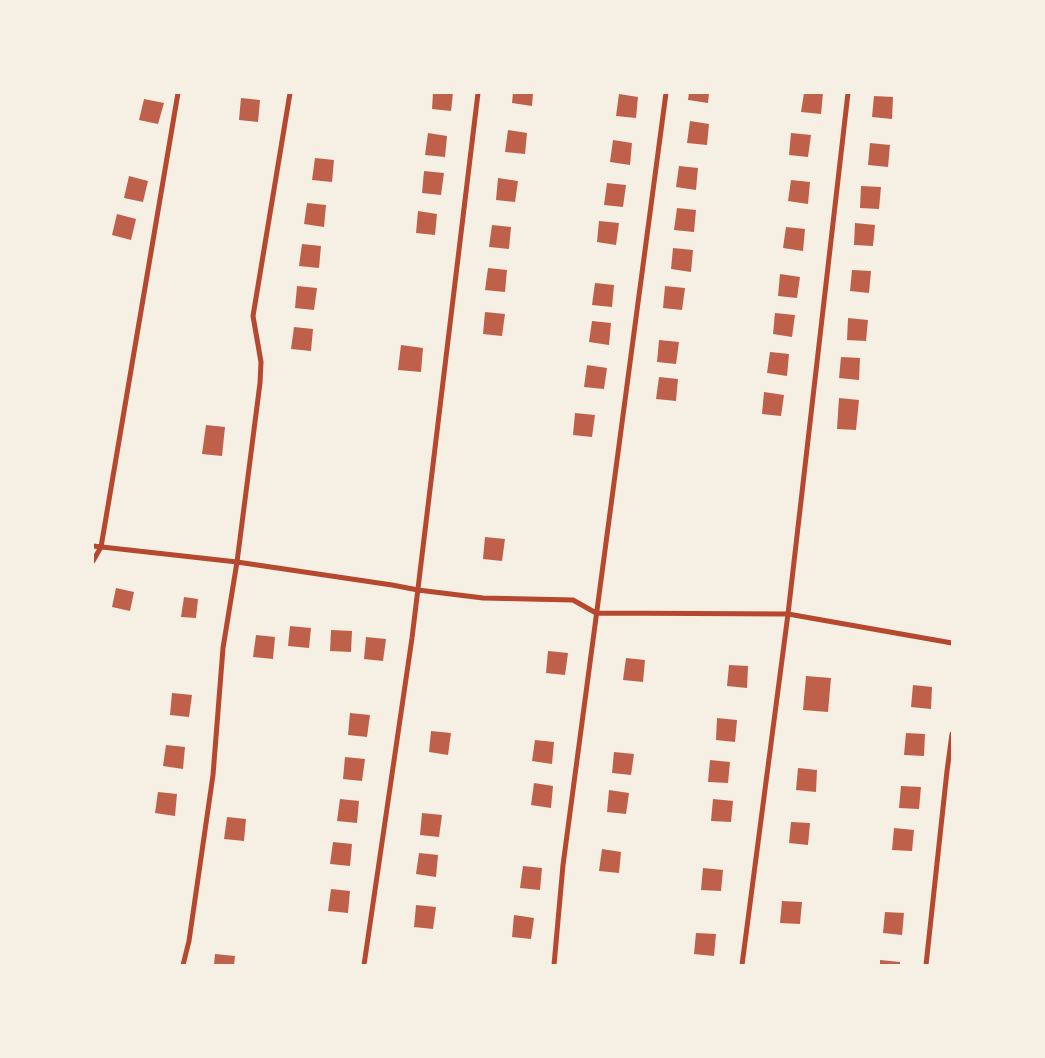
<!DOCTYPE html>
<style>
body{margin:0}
#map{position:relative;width:1045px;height:1058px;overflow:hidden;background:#f6efe4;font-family:Overpass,sans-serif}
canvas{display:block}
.frame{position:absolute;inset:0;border:94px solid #f6efe4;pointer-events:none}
</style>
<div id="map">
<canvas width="1045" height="1058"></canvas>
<div class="frame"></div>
</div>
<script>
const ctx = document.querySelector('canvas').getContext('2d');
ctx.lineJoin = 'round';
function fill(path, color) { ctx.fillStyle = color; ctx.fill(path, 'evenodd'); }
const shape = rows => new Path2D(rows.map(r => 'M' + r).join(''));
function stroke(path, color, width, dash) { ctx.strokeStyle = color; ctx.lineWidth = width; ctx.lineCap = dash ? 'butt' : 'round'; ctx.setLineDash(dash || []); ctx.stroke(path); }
fill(shape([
 [433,93,453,93,451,111,432,109],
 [513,93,533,93,532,106,512,103],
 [689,93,709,93,708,103,688,100],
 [804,93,823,93,821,114,801,112],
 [619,94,638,97,636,118,616,116],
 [874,96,893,97,892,119,872,117],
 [241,98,260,100,258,122,239,120],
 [144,99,164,103,158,124,139,120],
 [690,121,709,124,707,145,687,143],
 [508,130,527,133,525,154,505,152],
 [428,133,447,136,445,157,425,155],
 [791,133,811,135,808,157,789,155],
 [613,140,632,143,630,165,610,162],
 [870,143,890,145,888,167,868,165],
 [315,158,334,160,332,182,312,180],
 [679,166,698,168,696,190,676,187],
 [424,171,444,173,441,195,422,193],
 [129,176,148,181,143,202,124,198],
 [498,178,518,181,515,202,496,200],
 [791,180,810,182,808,204,788,201],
 [607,183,626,185,623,207,604,205],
 [861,186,881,187,879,209,860,208],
 [307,203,326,205,324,227,304,224],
 [677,208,696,210,694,232,674,230],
 [418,211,437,214,435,235,416,233],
 [117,214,136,219,131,240,112,235],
 [599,221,619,223,616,245,597,242],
 [855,223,875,225,873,246,854,245],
 [492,225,511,227,509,249,489,247],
 [786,227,805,229,803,251,783,248],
 [302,244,321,246,319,268,299,266],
 [673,248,693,250,691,272,671,269],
 [488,268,507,270,505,292,485,290],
 [852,270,871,271,869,293,850,291],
 [780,274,800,277,797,298,778,296],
 [595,283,614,285,612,307,592,305],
 [297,286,317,288,314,310,295,308],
 [665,286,685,288,682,310,663,308],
 [485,312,505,314,502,336,483,334],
 [775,313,795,315,792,337,773,334],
 [848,318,868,320,866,341,847,340],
 [592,321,611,323,609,345,589,342],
 [294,327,313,329,311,351,291,349],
 [659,340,679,342,676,364,657,362],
 [401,345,423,348,421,372,398,370],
 [770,352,789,354,787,376,767,373],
 [841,357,860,358,859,380,839,378],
 [587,365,607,368,604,389,584,387],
 [659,377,678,379,676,401,656,399],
 [764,392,784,395,781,416,762,414],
 [839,398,859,400,856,430,837,429],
 [575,413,595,415,592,437,573,435],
 [206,425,225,427,222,456,202,454],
 [485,537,505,539,502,561,483,559],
 [116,588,134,592,130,611,112,607],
 [184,597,198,599,196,618,181,617],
 [290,626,311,628,309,648,288,646],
 [331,630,352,631,351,652,330,651],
 [256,635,275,637,273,659,253,657],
 [366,637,386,639,383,661,364,659],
 [548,651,568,653,565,675,546,673],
 [626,658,645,660,643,682,623,680],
 [729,665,748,666,747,688,727,686],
 [806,676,831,678,828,712,803,710],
 [913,685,932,687,931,709,911,707],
 [172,693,192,695,189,717,170,715],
 [350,713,370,715,367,737,348,735],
 [717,718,737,720,735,742,716,740],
 [431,731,451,733,448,755,429,752],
 [906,733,925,734,924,756,904,755],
 [535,740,554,742,552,764,532,761],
 [166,745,185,747,183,769,163,766],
 [614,752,634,754,631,775,612,773],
 [345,757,365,759,362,781,343,779],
 [710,760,730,762,728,783,708,782],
 [798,768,817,770,816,792,796,790],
 [534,783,553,786,551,808,531,805],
 [901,786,921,787,919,809,899,808],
 [609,790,629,793,626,814,607,812],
 [158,792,177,794,175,816,155,813],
 [340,799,359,801,357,823,337,821],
 [713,799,733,801,731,822,711,821],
 [422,813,442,815,439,837,420,835],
 [227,817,246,819,244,841,224,839],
 [791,822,810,823,808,845,789,843],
 [894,828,914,830,912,851,892,850],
 [333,842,352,844,350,866,330,864],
 [602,849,621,852,619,873,599,871],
 [419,853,438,855,436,877,416,874],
 [523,866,542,868,540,890,520,888],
 [703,868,723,870,721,891,701,890],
 [331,889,350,891,348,913,328,911],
 [782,901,802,902,800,924,780,923],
 [416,905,436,907,433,929,414,927],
 [885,912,904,913,902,935,883,933],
 [514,915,534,918,531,939,512,937],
 [696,933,716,934,714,956,694,954],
 [215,954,235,956,234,965,214,965],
 [880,960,900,962,900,965,880,965]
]), '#bf614a');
stroke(shape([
 [93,546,237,562,392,585,418,590,483,598,573,600,596,613,788,614,952,643],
 [93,561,101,547,178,93],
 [183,965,189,941,213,775,223,648,237,562,260,383,261,362,253,316,290,93],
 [364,965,412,638,478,93],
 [554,965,563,865,666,93],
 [742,965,788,614,848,93],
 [926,965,947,771,952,734]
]), '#b5482f', 5);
</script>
